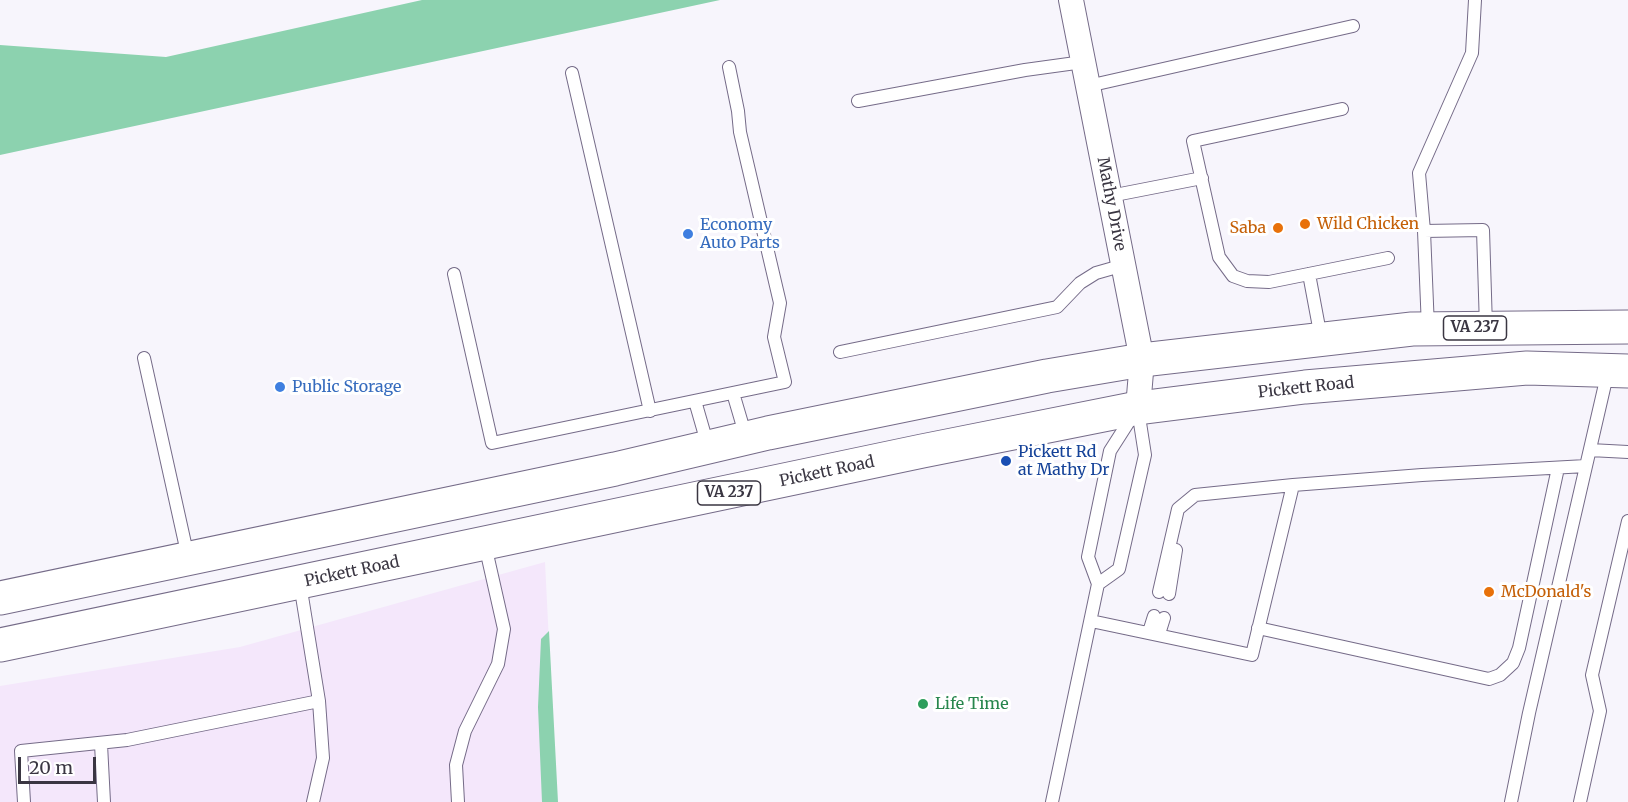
<!DOCTYPE html>
<style>
body{margin:0}
#map{position:relative;width:1628px;height:802px;overflow:hidden;background:#f7f5fc;font-family:Merriweather,serif}
canvas{display:block}
.scale{position:absolute;left:18px;top:757px;width:78px;height:27px;box-sizing:border-box;border:3px solid #3a3642;border-top:0;padding-left:8px;font-size:18px;line-height:21px;white-space:nowrap;color:#3a3642;-webkit-text-stroke:4px #fff;paint-order:stroke}
</style>
<div id="map">
<canvas width="1628" height="802"></canvas>
<div class="scale">20 m</div>
</div>
<script>
const ctx = document.querySelector('canvas').getContext('2d');
ctx.lineJoin = 'round';
function fill(path, color) { ctx.fillStyle = color; ctx.fill(path, 'evenodd'); }
const shape = rows => new Path2D(rows.map(r => 'M' + r).join(''));
function stroke(path, color, width, dash) { ctx.strokeStyle = color; ctx.lineWidth = width; ctx.lineCap = dash ? 'butt' : 'round'; ctx.setLineDash(dash || []); ctx.stroke(path); }
function write(font, color, halo, rows, align = 'center') {
  ctx.font = font + ' Merriweather,serif'; ctx.lineWidth = 6; ctx.setLineDash([]); ctx.textBaseline = 'middle'; ctx.strokeStyle = halo; ctx.fillStyle = color; for (const [text, x, y, turn = 0] of rows) {
    ctx.save(); ctx.translate(x, y); ctx.rotate((+turn || 0) * Math.PI / 180); ctx.textAlign = isNaN(turn) ? turn : align; if (halo) ctx.strokeText(text, 0, 0); ctx.fillText(text, 0, 0); ctx.restore();
  }
}
fill(shape([
 [545,562,557,802,0,802,0,686,240,647]
]), '#f4e7fb');
fill(shape([
 [422,0,720,0,0,155,0,45,166,57],
 [549,631,558,802,542,802,538,707,541,639]
]), '#8cd2af');
const lane = shape([
 [572,73,650,411],
 [1088,86,1353,26],
 [858,101,1025,70,1083,62],
 [1342,109,1193,141,1219,257,1233,276,1247,281,1269,282,1388,258],
 [1110,196,1202,178],
 [1424,231,1419,173,1472,53,1475,0],
 [454,274,492,443,785,382,774,337,780,303,740,132,738,111,729,67],
 [1309,274,1321,338],
 [1428,328,1424,231,1483,230,1486,327],
 [840,352,1057,307,1080,283,1096,273,1124,265],
 [144,358,188,557],
 [733,393,746,437],
 [695,401,708,446],
 [1590,450,1628,452],
 [1098,584,1119,569,1145,455,1138,410],
 [1159,592,1178,509,1195,495,1293,485],
 [1169,594,1176,550],
 [1091,621,1252,655,1293,485,1422,475,1586,466],
 [1258,628,1489,679,1500,675,1513,663,1519,648,1558,468],
 [1149,632,1154,616],
 [1159,634,1164,618],
 [101,744,104,802],
 [24,802,21,751,127,740,319,701,300,584],
 [313,802,323,758,319,701],
 [458,802,456,765,465,731,498,664,504,629,485,545],
 [1052,802,1098,584,1088,557,1110,451,1133,415],
 [1511,802,1529,713,1608,371],
 [1580,802,1600,711,1592,675,1628,521]
]);
const street = shape([
 [1071,0,1142,360,1138,408]
]);
const primary = shape([
 [0,598,615,469,768,433,1047,376,1142,360,1412,329,1628,327],
 [0,645,922,451,1138,408,1305,387,1527,368,1628,371]
]);
stroke(lane, '#756b88', 14);
stroke(street, '#756b88', 26);
stroke(primary, '#756b88', 35);
stroke(lane, '#fff', 12);
stroke(street, '#fff', 24);
stroke(primary, '#fff', 33);
for (const [x, y, r, color] of [
 [1305,224,6,"#e8710a"],
 [1278,228,6,"#e8710a"],
 [688,234,6,"#3f7fe0"],
 [280,387,6,"#3f7fe0"],
 [1006,461,6,"#1a4fb4"],
 [1489,592,6,"#e8710a"],
 [923,704,6,"#2e9e5b"]
]) { const dot = new Path2D(); dot.arc(x, y, r, 0, 2 * Math.PI); ctx.fillStyle = color; ctx.fill(dot); stroke(dot, '#fff', 2); }
for (const [x, y, w] of [
 [1475,328,63],
 [729,493,63]
]) { const box = new Path2D(); box.roundRect(x - w / 2, y - 12, w, 24, 4.5); ctx.fillStyle = '#fff'; ctx.fill(box); stroke(box, '#3a3642', 1.5); }
write('bold 15px', '#3a3642', null, [
 ["VA 237",1475,328],
 ["VA 237",729,493]
]);
write('16px', '#3a3642', '#fff', [
 ["Mathy Drive",1111,204,79],
 ["Pickett Road",1306,388,-6],
 ["Pickett Road",827,472,-12],
 ["Pickett Road",352,572,-12]
]);
write('16px', '#c56008', '#fff', [
 ["Wild Chicken",1317,224],
 ["Saba",1266,228,"right"],
 ["McDonald's",1501,592]
], 'left');
write('16px', '#366cbe', '#fff', [
 ["Economy",700,225],
 ["Auto Parts",700,243],
 ["Public Storage",292,387]
], 'left');
write('16px', '#164399', '#fff', [
 ["Pickett Rd",1018,452],
 ["at Mathy Dr",1018,470]
], 'left');
write('16px', '#27864d', '#fff', [
 ["Life Time",935,704]
], 'left');
</script>
